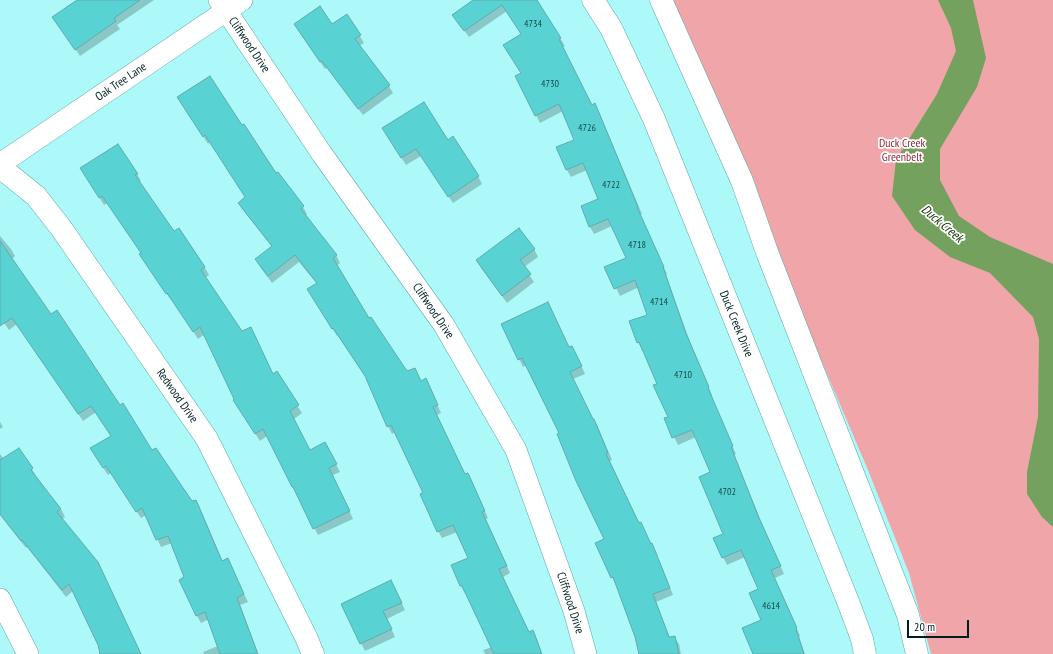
<!DOCTYPE html>
<style>
body{margin:0}
#map{position:relative;width:1053px;height:654px;overflow:hidden;background:#adf9f9;font-family:"PT Sans Narrow",sans-serif}
canvas{display:block}
.scale{position:absolute;left:907px;top:620px;width:62px;height:18px;box-sizing:border-box;border:2px solid #001e1e;border-top:0;padding-left:5px;font-size:12px;line-height:14px;white-space:nowrap;color:#001e1e;-webkit-text-stroke:3px #fff;paint-order:stroke}
</style>
<div id="map">
<canvas width="1053" height="654"></canvas>
<div class="scale">20 m</div>
</div>
<script>
const ctx = document.querySelector('canvas').getContext('2d');
ctx.lineJoin = 'round';
function fill(path, color) { ctx.fillStyle = color; ctx.fill(path, 'evenodd'); }
const shape = rows => new Path2D(rows.map(r => 'M' + r).join(''));
function stroke(path, color, width, dash) { ctx.strokeStyle = color; ctx.lineWidth = width; ctx.lineCap = dash ? 'butt' : 'round'; ctx.setLineDash(dash || []); ctx.stroke(path); }
function write(font, color, halo, rows, align = 'center') {
  ctx.font = font + ' "PT Sans Narrow",sans-serif'; ctx.lineWidth = 3.5; ctx.setLineDash([]); ctx.textBaseline = 'middle'; ctx.strokeStyle = halo; ctx.fillStyle = color; for (const [text, x, y, turn = 0] of rows) {
    ctx.save(); ctx.translate(x, y); ctx.rotate((+turn || 0) * Math.PI / 180); ctx.textAlign = isNaN(turn) ? turn : align; if (halo) ctx.strokeText(text, 0, 0); ctx.fillText(text, 0, 0); ctx.restore();
  }
}
fill(shape([
 [672,0,1053,0,1053,654,931,654,909,573,868,470,807,327,778,249,731,133]
]), '#f0a5a9');
fill(shape([
 [938,0,973,0,986,58,977,87,940,149,940,180,959,216,990,237,1053,264,1053,527,1042,517,1027,494,1027,472,1038,417,1039,339,1033,317,990,273,950,257,915,230,892,196,896,160,937,94,956,51,951,28]
]), '#74a15e');
fill(shape([
 [78,0,154,0,117,25,120,29,80,56,58,24],
 [475,0,536,0,565,46,562,47,592,106,595,105,599,112,642,214,640,215,667,274,666,275,689,339,712,395,711,395,736,454,734,455,763,526,784,574,775,578,800,636,799,637,805,654,754,654,763,620,759,589,745,557,727,565,723,557,724,534,711,473,696,437,678,445,665,419,669,417,658,384,643,349,642,350,638,342,649,316,639,287,620,296,606,268,627,258,612,226,594,234,590,227,582,207,600,199,587,170,571,177,567,170,576,140,563,111,540,123,536,115,522,74,522,35,507,11,469,37,458,22],
 [347,15,364,43,359,46,389,86,393,93,363,115,327,68,325,69,295,25,332,25],
 [183,105,242,127,276,174,278,173,303,207,307,214,305,216,336,255,340,263,336,266,369,319,407,372,421,382,426,380,441,413,437,415,465,475,472,481,488,518,486,519,510,573,503,577,529,633,533,631,537,639,542,654,485,654,483,650,492,647,466,593,465,593,461,586,469,558,457,532,442,538,438,531,425,493,395,432,392,434,388,426,367,378,338,335,337,336,309,289,317,284,299,262,272,283,260,267,256,260,272,247,243,210,239,203,246,198,210,142,208,144],
 [387,135,448,141,478,176,482,184,453,203,421,156,406,165],
 [137,174,141,181,139,182,174,232,179,229,205,268,209,275,205,278,241,333,255,336,273,375,276,373,302,413,294,419,310,451,329,451,340,472,333,475,353,519,318,535,297,494,267,436,260,441,238,407,205,334,198,339,172,299,171,300,145,262,142,253,107,203,104,205,85,175],
 [0,236,11,249,15,256,12,259,51,315,120,406,152,452,192,503,196,501,200,508,223,562,231,567,248,602,240,605,258,654,204,654,203,652,218,646,209,619,201,623,197,616,186,578,172,543,161,547,146,515,141,518,111,473,108,475,95,456,112,436,96,412,83,421,17,324,9,330,0,317],
 [534,249,538,257,524,267,534,282,507,303,481,268,477,260],
 [503,325,569,348,576,354,585,374,573,379,593,420,594,420,598,427,612,460,610,461,639,524,656,552,673,595,656,602,670,638,674,637,679,644,681,654,640,654,636,637,616,585,596,544,605,539,560,433,527,365,523,367],
 [0,422,3,427,0,429],
 [0,454,4,459,32,469,36,476,35,477,61,509,65,517,62,519,141,654,101,654,98,644,73,591,66,597,27,547,26,548,0,515],
 [395,589,405,610,387,619,395,637,365,651,361,643]
]), '#0003');
const building = shape([
 [77,0,140,0,114,18,116,21,75,50,52,17,77,0],
 [473,0,537,0,561,38,559,39,592,105,595,103,638,207,637,207,664,267,663,267,685,331,709,387,708,388,733,446,731,447,759,518,781,566,771,570,797,628,796,629,804,654,753,654,742,628,761,620,749,593,758,589,741,550,722,558,713,538,723,534,699,477,710,472,692,430,672,438,664,418,668,417,653,385,657,384,639,342,637,343,629,321,647,315,635,280,614,289,604,267,626,258,608,219,589,227,581,206,598,199,583,163,566,170,556,147,574,140,559,104,535,116,515,76,521,73,503,45,521,34,502,5,464,31,452,15,473,0],
 [320,6,332,24,347,14,361,35,355,39,390,85,358,109,322,61,320,62,294,24,320,6],
 [210,76,242,125,244,124,276,173,278,172,304,206,301,209,337,255,333,258,369,318,371,317,407,371,415,368,421,381,426,378,438,405,433,407,465,474,468,473,485,511,482,512,507,566,499,569,529,632,533,630,542,654,494,654,462,586,460,586,451,565,468,558,453,525,437,532,420,494,423,493,391,425,387,427,365,376,333,328,332,329,307,289,317,283,295,255,268,276,255,259,272,246,238,203,245,197,205,135,203,137,177,97,210,76],
 [424,102,448,140,453,136,479,176,448,197,416,149,401,158,382,128,424,102],
 [118,144,138,174,135,175,174,231,179,228,205,267,201,270,242,331,251,327,273,374,277,371,299,405,290,411,310,450,325,442,337,464,329,468,350,511,313,529,293,487,292,487,263,429,255,434,233,400,234,399,200,327,193,332,167,293,166,294,139,254,141,253,102,196,99,198,80,168,118,144],
 [519,228,535,249,520,260,531,274,502,296,476,260,519,228],
 [0,241,51,314,57,310,120,405,123,403,152,450,156,448,192,501,196,500,222,561,228,558,244,594,237,598,258,654,220,654,205,612,196,616,179,580,184,577,168,536,156,540,142,508,136,512,106,466,103,468,90,448,111,436,91,406,78,414,12,318,0,326,0,241],
 [548,302,569,347,572,346,582,366,570,372,593,419,594,419,608,453,606,454,639,523,641,522,651,544,652,543,670,588,653,594,669,637,675,636,679,654,639,654,635,637,613,577,611,578,595,543,604,539,576,481,557,434,559,433,522,358,518,360,501,324,548,302],
 [19,448,33,468,31,470,61,509,57,512,98,562,141,654,100,654,98,645,69,584,62,590,22,540,21,541,0,514,0,460,19,448],
 [391,580,402,603,383,611,392,629,360,644,341,604,391,580]
]);
fill(building, '#59d2d3');
stroke(building, '#60abab', 1);
const street = shape([
 [219,0,322,154,444,325,516,450,574,611,586,654],
 [0,164,242,0],
 [0,599,28,654]
]);
const secondary = shape([
 [593,0,611,28,654,119,849,604,862,639,865,654],
 [661,0,742,181,767,252,908,615,917,654],
 [0,167,36,196,61,228,207,439,306,637,313,654]
]);
stroke(street, '#5ca6a7', 22);
stroke(secondary, '#5ca6a7', 23);
stroke(street, '#fff', 21);
stroke(secondary, '#fff', 22);
write('10px', '#164b4b', null, [
 ["4734",533,24],
 ["4730",550,84],
 ["4726",587,128],
 ["4722",611,185],
 ["4718",637,245],
 ["4714",659,302],
 ["4710",683,375],
 ["4702",727,492],
 ["4614",771,606]
]);
write('12px', '#001e1e', '#fff', [
 ["Cliffwood Drive",249,45,56],
 ["Oak Tree Lane",121,82,-34],
 ["Cliffwood Drive",433,311,56],
 ["Duck Creek Drive",736,324,68],
 ["Redwood Drive",177,396,55],
 ["Cliffwood Drive",570,603,72]
]);
write('12px', '#8d2637', '#fff', [
 ["Duck Creek",902,144],
 ["Greenbelt",902,158]
]);
write('italic 13px', '#163302', '#fff', [
 ["Duck Creek",942,224,40]
]);
</script>
